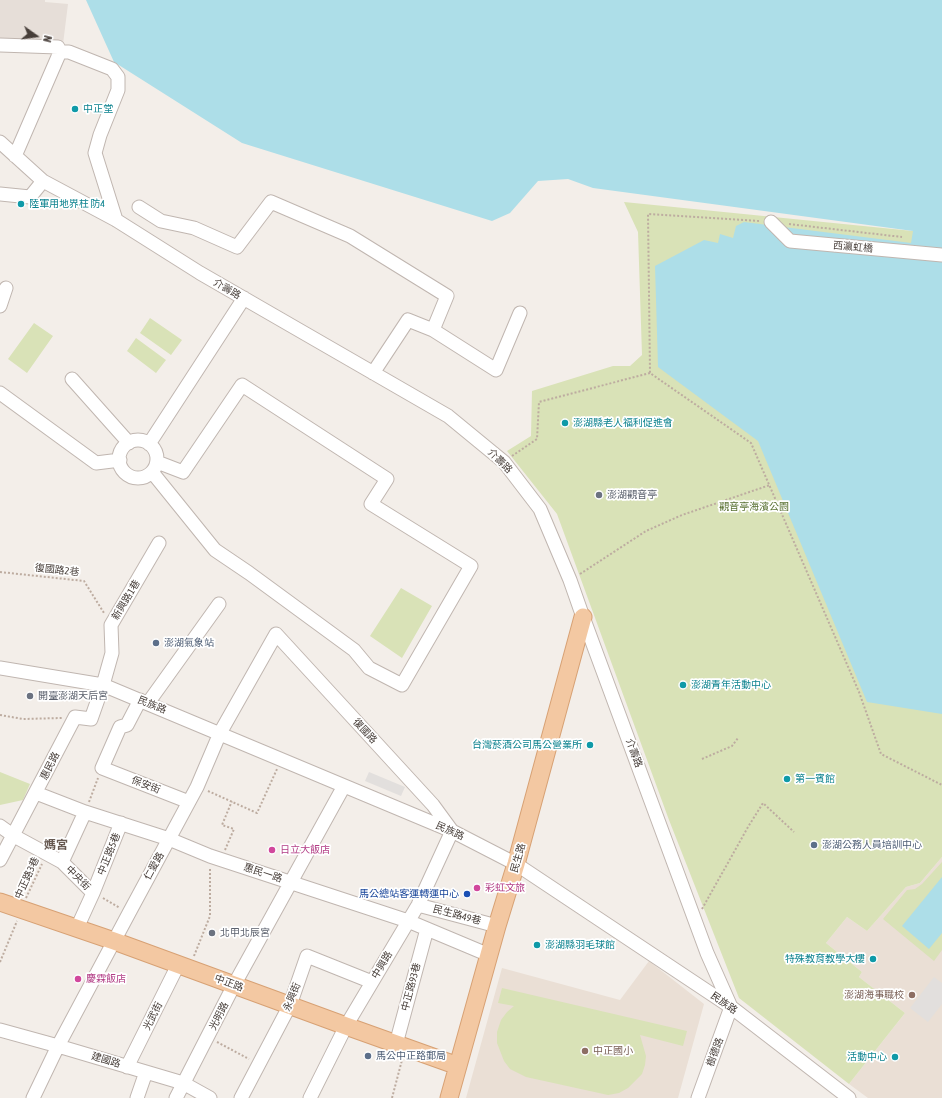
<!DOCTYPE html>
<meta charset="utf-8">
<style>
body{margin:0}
#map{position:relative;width:942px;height:1098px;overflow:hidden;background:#f3eee9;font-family:"Asap Condensed",sans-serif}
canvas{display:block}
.north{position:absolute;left:16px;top:16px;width:40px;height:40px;-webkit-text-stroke:3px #fff;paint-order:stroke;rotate:104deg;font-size:11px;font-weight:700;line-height:16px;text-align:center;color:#463d38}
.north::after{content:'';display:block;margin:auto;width:14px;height:18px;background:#463d38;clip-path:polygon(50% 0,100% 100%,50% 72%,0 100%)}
</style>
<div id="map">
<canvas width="942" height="1098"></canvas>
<div class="north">N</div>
</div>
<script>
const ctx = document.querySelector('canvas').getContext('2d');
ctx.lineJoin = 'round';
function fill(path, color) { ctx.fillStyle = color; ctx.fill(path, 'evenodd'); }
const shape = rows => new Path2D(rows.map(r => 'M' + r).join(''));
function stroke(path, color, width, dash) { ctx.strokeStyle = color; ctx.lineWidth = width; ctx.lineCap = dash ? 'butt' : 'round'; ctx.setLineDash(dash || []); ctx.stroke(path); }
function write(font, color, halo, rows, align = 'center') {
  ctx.font = font + ' "Asap Condensed","Noto Sans TC",sans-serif'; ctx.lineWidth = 3.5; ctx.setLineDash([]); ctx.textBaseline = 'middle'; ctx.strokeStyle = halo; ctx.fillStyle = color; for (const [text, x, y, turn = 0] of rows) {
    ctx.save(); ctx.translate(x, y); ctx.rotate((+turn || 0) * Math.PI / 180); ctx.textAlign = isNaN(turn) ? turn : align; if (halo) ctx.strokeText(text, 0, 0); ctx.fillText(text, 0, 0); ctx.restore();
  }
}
fill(shape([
 [0,0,45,0,45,2,68,4,63,44,0,41]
]), '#e6ded8');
fill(shape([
 [942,857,942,1098,868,1098,849,1084,905,1013,859,977,862,972,826,943,847,917,867,931,906,887,920,883],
 [649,961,704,1004,678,1098,466,1098,502,968,620,1000]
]), '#eadfd5');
fill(shape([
 [624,202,913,231,942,237,942,857,920,883,906,887,867,931,847,917,826,943,862,972,859,977,905,1013,849,1084,739,998,669,820,557,514,507,451,531,436,532,391,613,366,630,366,642,355,638,232],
 [150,318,182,340,171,355,140,333],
 [34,323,53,336,27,373,8,359],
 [136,338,166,360,156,373,127,351],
 [401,588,432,606,402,658,370,636],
 [0,772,30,784,23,800,0,805],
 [942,862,942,950,934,961,883,919,907,890,915,889,922,884],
 [502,988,687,1031,683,1046,640,1035,646,1056,645,1065,642,1074,628,1088,619,1093,608,1095,526,1077,510,1069,504,1061,497,1043,497,1032,501,1020,507,1012,514,1006,498,1003]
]), '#d9e2b7');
fill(shape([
 [369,772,405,787,401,796,365,781],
 [934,977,942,983,942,1004,928,1022,910,1008]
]), '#e2dfdd');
fill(shape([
 [86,0,942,0,942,714,867,702,758,441,658,367,655,266,704,240,718,243,720,234,733,238,736,226,744,222,911,243,913,231,593,188,568,179,538,181,510,213,492,221,242,143,114,62],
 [942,877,942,933,929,949,902,926]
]), '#addee8');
const minor = shape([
 [0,45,58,47],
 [0,142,43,181,116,220,200,273,448,416,504,462,540,509,570,580,583,617,707,953,731,1007,698,1098],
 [15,156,60,52,69,52,112,69,118,77,118,90,100,135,95,153,116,220],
 [0,194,30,197,43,181],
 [139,207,161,221,194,228,237,247,271,202,350,236,447,296,433,330,408,320,373,373],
 [771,222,790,241,942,255],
 [0,306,6,288],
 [433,330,496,370,520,313],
 [72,379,129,443],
 [0,393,96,463,120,460],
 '119 459a19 19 0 1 1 38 0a19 19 0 1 1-38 0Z',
 [149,444,244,298],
 [152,472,215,550,249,573,354,650,369,668,402,685,471,566,371,504,387,479,242,385,183,472,157,462],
 [0,668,103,685,452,831,516,864,731,1007,849,1098],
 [140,700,127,725,120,727,102,768,189,802],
 [148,703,219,604],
 [36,793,85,812,169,839,210,856,408,921,489,955],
 [0,826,14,836,62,862,93,893],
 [0,860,75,717,91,719,103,685,112,653,111,625,159,543],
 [62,862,85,812],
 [418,905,497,926],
 [77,928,93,893,121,823],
 [0,1030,58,1046,183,1083,210,1098],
 [396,1044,427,929],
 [127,1067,178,965],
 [33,1098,58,1046,129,913,197,787,220,733,276,634,433,805,452,831],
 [137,1098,146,1072],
 [176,1098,234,985,344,786],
 [241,1098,290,1005,307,956,372,982],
 [310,1098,346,1026,418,905,452,831]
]);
const major = shape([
 [0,902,114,941,346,1026,458,1066],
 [449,1098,497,926,516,864,583,617]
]);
stroke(minor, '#c0b6b0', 15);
stroke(major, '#d7a174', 19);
stroke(shape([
 [759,221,648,214,650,373,751,443,859,692,881,754,942,785],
 [789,224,902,237],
 [512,456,537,439,539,402,650,373],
 [0,572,84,581,104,613],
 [580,574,646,531,682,515,770,485],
 [0,715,23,719,62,718],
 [702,759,732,746,738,738],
 [208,791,257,813,277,769],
 [89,802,98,778],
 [225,850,234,829,222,825,232,801],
 [26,898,42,864],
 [103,898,120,908],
 [702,909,748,827,763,803,794,832],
 [194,956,210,916,210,867],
 [0,962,17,921],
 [217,1042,249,1059],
 [392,1098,402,1060]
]), '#bdaca0', 2, [2, 2]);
stroke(minor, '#fff', 13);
stroke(major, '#f3c8a2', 17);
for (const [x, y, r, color] of [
 [75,109,4,"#0f9aa8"],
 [21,204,4,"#0f9aa8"],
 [565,423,4,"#0f9aa8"],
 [599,495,4,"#6b7280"],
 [156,643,4,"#5c6f8a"],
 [683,685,4,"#0f9aa8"],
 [30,696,4,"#6b7280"],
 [590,745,4,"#0f9aa8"],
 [787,779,4,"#0f9aa8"],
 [814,845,4,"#5c6f8a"],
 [272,850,4,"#d1479c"],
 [477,888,4,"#d1479c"],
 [467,894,4,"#1a4fb4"],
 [212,933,4,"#6b7280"],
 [537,945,4,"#0f9aa8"],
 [873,959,4,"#0f9aa8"],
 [78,979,4,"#d1479c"],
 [912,995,4,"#8d6e63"],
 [585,1051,4,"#8d6e63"],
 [368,1056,4,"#5c6f8a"],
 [895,1057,4,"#0f9aa8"]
]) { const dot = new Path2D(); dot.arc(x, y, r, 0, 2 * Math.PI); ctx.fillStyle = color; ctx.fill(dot); stroke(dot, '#fff', 1.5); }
write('10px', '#0d838f', '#fff', [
 ["中正堂",83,109],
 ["陸軍用地界柱 防4",29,204],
 ["澎湖縣老人福利促進會",573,423],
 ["澎湖青年活動中心",691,685],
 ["台灣菸酒公司馬公營業所",582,745,"right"],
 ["第一賓館",795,779],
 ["澎湖縣羽毛球館",545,945],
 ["特殊教育教學大樓",865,959,"right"],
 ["活動中心",887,1057,"right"]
], 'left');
write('10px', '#463d38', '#fff', [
 ["西瀛虹橋",853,247,5],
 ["介壽路",227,289,30],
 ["介壽路",500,461,45],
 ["復國路2巷",57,570,6],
 ["新興路1巷",126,600,-59],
 ["民族路",152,705,22],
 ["復國路",365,731,47],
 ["介壽路",634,753,70],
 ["惠民路",50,766,-63],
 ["保安街",146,785,21],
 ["民族路",450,831,24],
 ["中正路5巷",109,854,-68],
 ["民生路",518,858,-74],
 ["仁愛路",154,866,-61],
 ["惠民一路",263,873,18],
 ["中正路3巷",27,878,-66],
 ["中央街",78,878,45],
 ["民生路49巷",457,915,15],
 ["中興路",382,965,-59],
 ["中正路",229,983,20],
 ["中正路93巷",411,987,-75],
 ["永興街",292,997,-68],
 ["民族路",724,1003,35],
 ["光武街",153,1016,-63],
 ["光明路",219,1016,-63],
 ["樹德路",715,1052,-70],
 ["建國路",106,1060,17]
]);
write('10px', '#5b616d', '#fff', [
 ["澎湖觀音亭",607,495],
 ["開臺澎湖天后宮",38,696],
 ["北甲北辰宮",220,933]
], 'left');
write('10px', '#597132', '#fff', [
 ["觀音亭海濱公園",754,507]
]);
write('10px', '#4e5e75', '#fff', [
 ["澎湖氣象站",164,643],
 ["澎湖公務人員培訓中心",822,845],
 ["馬公中正路郵局",376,1056]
], 'left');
write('10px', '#b23c85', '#fff', [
 ["日立大飯店",280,850],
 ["彩虹文旅",485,888],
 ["慶霖飯店",86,979]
], 'left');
write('10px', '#164399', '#fff', [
 ["馬公總站客運轉運中心",459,894]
], 'right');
write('10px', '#785e54', '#fff', [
 ["澎湖海事職校",904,995],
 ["中正國小",593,1051,"left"]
], 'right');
write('bold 12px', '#675951', '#fff', [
 ["媽宮",56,845]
]);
</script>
